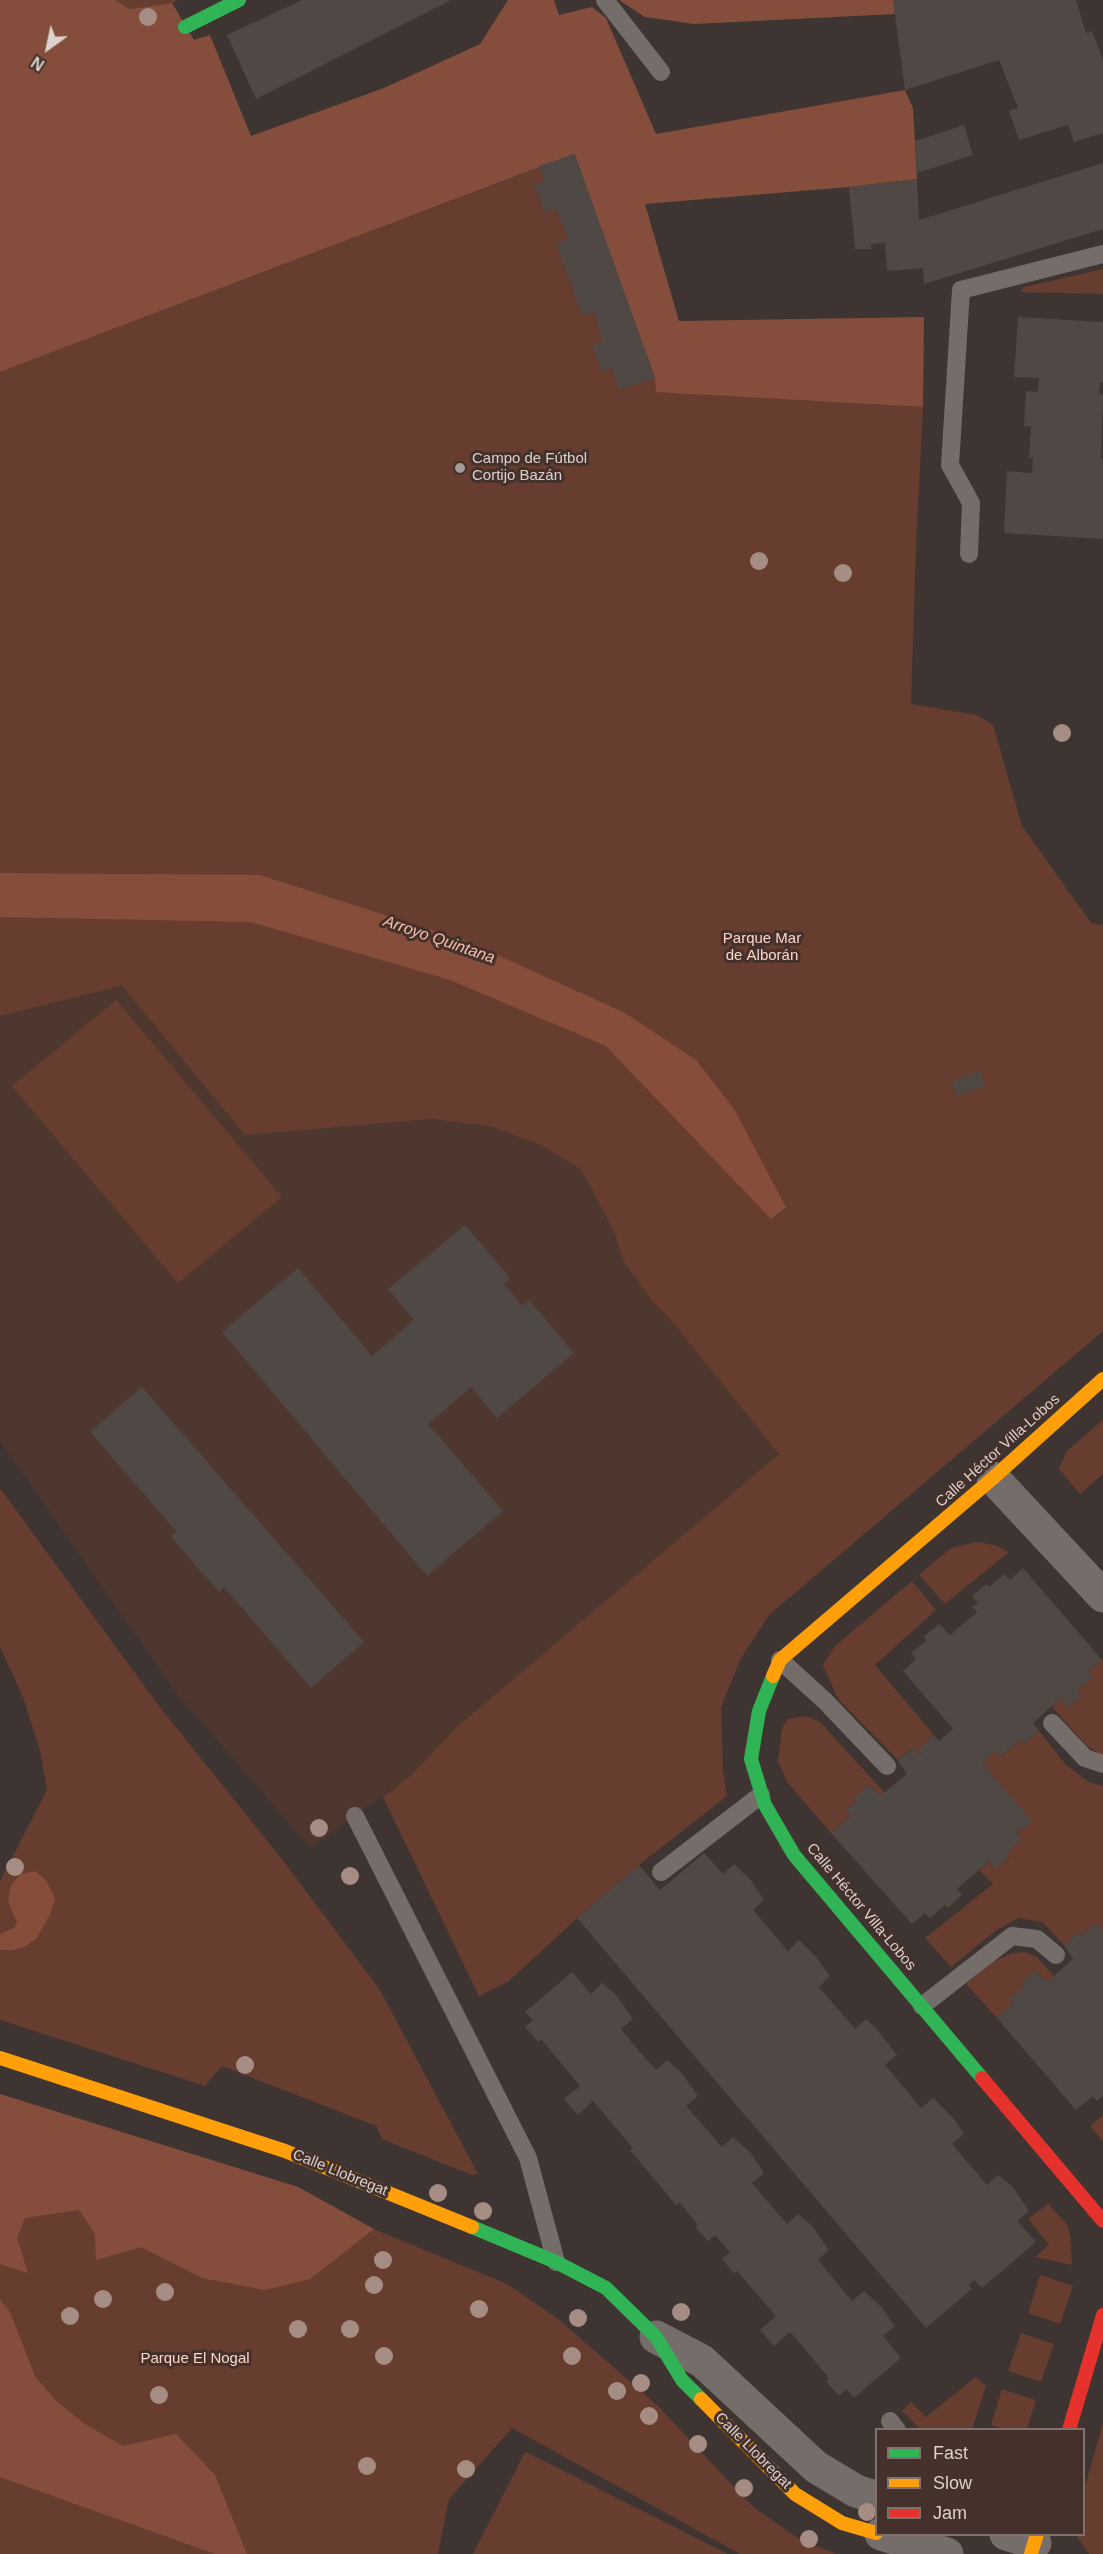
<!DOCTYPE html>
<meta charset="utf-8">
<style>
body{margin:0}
#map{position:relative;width:1103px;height:2554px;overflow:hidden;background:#3e3431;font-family:Arial,sans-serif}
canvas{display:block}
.legend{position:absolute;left:875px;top:2428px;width:210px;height:108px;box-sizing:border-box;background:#44312b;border:2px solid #81716c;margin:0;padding:8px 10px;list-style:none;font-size:18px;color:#ddd1cd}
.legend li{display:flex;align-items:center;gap:12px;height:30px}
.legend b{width:30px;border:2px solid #81716c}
.north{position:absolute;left:18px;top:18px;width:60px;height:60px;-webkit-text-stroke:4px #44312b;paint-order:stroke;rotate:213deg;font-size:16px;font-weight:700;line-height:24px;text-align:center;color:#ddd1cd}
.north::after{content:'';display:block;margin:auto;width:21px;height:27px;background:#ddd1cd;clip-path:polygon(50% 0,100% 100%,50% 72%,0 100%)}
</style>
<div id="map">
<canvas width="1103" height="2554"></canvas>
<ul class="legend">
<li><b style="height:8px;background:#30b455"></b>Fast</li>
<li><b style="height:8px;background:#ff9f0a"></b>Slow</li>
<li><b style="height:8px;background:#e5322d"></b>Jam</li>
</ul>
<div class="north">N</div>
</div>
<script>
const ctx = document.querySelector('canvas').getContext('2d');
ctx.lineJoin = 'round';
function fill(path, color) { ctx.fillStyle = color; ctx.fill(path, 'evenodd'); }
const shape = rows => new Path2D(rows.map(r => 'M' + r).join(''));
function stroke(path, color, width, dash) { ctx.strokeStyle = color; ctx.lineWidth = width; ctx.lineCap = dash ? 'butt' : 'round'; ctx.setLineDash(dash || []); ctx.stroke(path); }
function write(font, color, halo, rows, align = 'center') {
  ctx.font = font + ' Arial,sans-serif'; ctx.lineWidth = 6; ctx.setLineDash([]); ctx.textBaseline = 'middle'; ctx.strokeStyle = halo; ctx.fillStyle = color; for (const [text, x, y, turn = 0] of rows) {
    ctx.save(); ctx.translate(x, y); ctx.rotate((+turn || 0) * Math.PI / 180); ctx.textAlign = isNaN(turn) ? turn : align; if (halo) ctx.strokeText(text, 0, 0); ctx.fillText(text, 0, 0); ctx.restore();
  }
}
fill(shape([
 [122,986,245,1135,433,1119,493,1127,543,1146,581,1168,614,1231,624,1260,651,1300,669,1318,779,1454,457,1727,410,1776,310,1848,175,1691,0,1441,0,1016]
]), '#4e372f');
fill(shape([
 [115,0,178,0,172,3,130,9],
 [575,154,655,378,656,391,923,407,916,543,911,704,977,715,993,725,1022,826,1091,923,1103,925,1103,1331,769,1615,741,1658,721,1707,723,1771,727,1796,639,1865,577,1918,508,1982,479,1996,383,1797,410,1776,457,1727,779,1454,669,1318,651,1300,623,1260,614,1231,581,1169,543,1146,493,1127,433,1119,245,1135,122,986,0,1016,0,372],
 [1103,269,1103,294,1020,292,1024,287],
 [116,1000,282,1197,178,1283,12,1086],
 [1103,1420,1103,1474,1080,1494,1059,1469,1067,1451],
 [0,1488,159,1706,285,1863,380,1990,478,2174,472,2175,382,2139,376,2126,222,2066,205,2086,0,2020,0,1881,47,1790,40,1751,23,1697,0,1647],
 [976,1542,995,1545,1009,1552,945,1604,919,1575,951,1548],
 [912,1581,936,1610,875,1665,934,1735,919,1748,922,1753,919,1755,912,1748,898,1760,838,1699,823,1665,835,1646],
 [1102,1660,1103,1661,1103,1756,1087,1746,1052,1707,1061,1698,1068,1706,1080,1696,1077,1691,1092,1677,1088,1672],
 [806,1716,820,1722,885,1793,880,1796,869,1785,854,1797,857,1801,846,1810,851,1816,831,1833,787,1782,778,1761,782,1728,788,1719],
 [1039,1731,1066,1765,1089,1782,1103,1786,1103,1926,1100,1929,1095,1924,1080,1936,1078,1933,1064,1945,1042,1922,1018,1918,995,1931,951,1967,925,1938,993,1884,979,1870,990,1861,996,1868,1010,1856,1007,1852,1022,1839,1017,1833,1031,1821,982,1763,995,1751,1000,1757,1021,1740,1025,1743],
 [1025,1952,1037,1957,1054,1976,1047,1982,1035,1971,1021,1983,1024,1987,1010,1998,1014,2003,997,2018,966,1984,994,1961,1013,1953],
 [0,2094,298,2187,374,2229,507,2284,557,2318,657,2405,753,2507,798,2538,836,2554,740,2554,512,2428,449,2499,438,2554,0,2554],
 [1103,2115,1103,2141,1090,2126],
 [1048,2204,1066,2223,1070,2234,1072,2265,1035,2257,1049,2245,1028,2219],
 [1040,2275,1073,2286,1060,2324,1028,2313],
 [1021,2333,1054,2344,1041,2382,1008,2371],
 [976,2377,986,2386,972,2429,920,2429,902,2411,911,2402,926,2417],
 [1002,2389,1036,2400,1027,2429,1004,2429,991,2425],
 [1103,2423,1103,2554,1089,2554,1076,2535,1084,2534,1084,2490],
 [525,2452,530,2454,728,2554,473,2554]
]), '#663d2f');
fill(shape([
 [0,0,115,0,130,9,172,3,194,40,210,35,251,136,384,88,480,44,508,0,554,0,559,15,592,7,606,18,656,134,905,90,913,108,917,179,849,187,645,204,679,321,924,317,923,407,656,392,655,378,574,154,0,372],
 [619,0,893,0,895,14,694,24,645,17],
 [0,2094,298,2187,374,2229,310,2279,265,2290,202,2278,141,2247,96,2260,95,2234,79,2210,25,2218,17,2238,28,2273,0,2264],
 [0,2299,10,2312,35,2376,56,2401,85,2424,123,2446,176,2434,215,2475,247,2554,215,2554,0,2477]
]), '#854e3c');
fill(shape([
 [0,873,260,875,469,942,625,1013,696,1060,734,1109,786,1207,771,1219,606,1046,450,980,251,922,0,917],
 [35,1871,46,1880,55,1898,50,1915,36,1939,24,1947,12,1950,0,1950,0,1934,14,1928,17,1922,8,1901,11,1885,21,1874]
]), '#874d3b');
fill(shape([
 [302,0,451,0,256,99,227,35],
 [893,0,1076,0,1086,33,1092,31,1103,60,1103,133,1074,142,1068,125,1019,140,1009,111,1018,108,999,60,905,90],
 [964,125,973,155,917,173,915,141],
 [575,154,655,378,619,390,611,368,602,372,592,345,603,342,593,311,582,316,556,243,568,239,556,209,545,213,534,184,545,182,539,166],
 [1103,163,1103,229,924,284,923,268,887,271,885,243,871,244,872,249,855,249,849,187,917,179,919,220],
 [1018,317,1103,322,1103,383,1100,382,1099,394,1103,395,1101,459,1103,459,1103,539,1004,533,1007,471,1032,473,1033,458,1029,458,1031,426,1024,426,1026,391,1038,392,1039,378,1014,377],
 [980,1071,985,1086,957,1096,952,1081],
 [465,1225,510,1278,504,1284,522,1306,529,1300,574,1353,497,1418,471,1387,428,1424,503,1511,427,1576,222,1332,298,1268,372,1356,414,1320,388,1289],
 [142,1387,364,1642,311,1688,224,1587,219,1592,171,1537,177,1532,90,1432],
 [1023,1568,1102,1660,1088,1672,1093,1677,1077,1691,1081,1696,1068,1707,1061,1698,1033,1723,1039,1731,1025,1743,1021,1740,999,1757,995,1751,982,1763,1032,1821,1017,1833,1022,1839,1007,1852,1010,1855,996,1869,989,1861,957,1889,962,1895,948,1908,945,1905,930,1918,925,1913,912,1924,831,1833,851,1816,846,1810,857,1801,854,1797,869,1785,880,1796,907,1774,898,1760,913,1748,919,1755,922,1753,918,1749,934,1735,939,1741,953,1729,903,1671,916,1659,911,1653,927,1640,923,1637,939,1624,950,1635,977,1612,972,1606,978,1604,972,1596,986,1584,989,1587,1005,1574,1010,1580],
 [704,1853,723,1874,734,1864,751,1880,764,1900,753,1910,788,1951,799,1940,816,1957,830,1976,819,1987,855,2029,866,2019,875,2027,897,2055,885,2065,921,2108,933,2098,954,2119,964,2134,952,2144,987,2185,998,2175,1012,2186,1029,2211,1017,2221,1036,2242,982,2288,974,2280,969,2285,972,2289,926,2328,577,1918,639,1865,660,1890],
 [1096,1923,1100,1929,1103,1926,1103,2096,1097,2101,1093,2096,1076,2110,997,2018,1014,2003,1009,1998,1024,1987,1021,1983,1035,1971,1047,1982,1073,1959,1064,1945,1078,1933,1080,1936],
 [572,1972,591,1994,602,1983,616,1995,633,2019,621,2029,638,2050,656,2070,667,2060,681,2072,698,2096,686,2106,722,2147,733,2137,751,2153,764,2173,752,2183,787,2224,798,2214,812,2226,829,2250,818,2260,852,2301,864,2291,882,2307,891,2321,895,2326,883,2336,901,2358,854,2398,846,2389,839,2396,826,2381,829,2378,790,2332,774,2346,760,2330,776,2316,737,2271,734,2273,722,2259,730,2252,715,2235,708,2241,695,2227,698,2225,680,2203,676,2205,630,2150,633,2148,593,2101,578,2115,564,2099,580,2086,541,2039,538,2042,525,2027,533,2020,525,2012]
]), '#504845');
stroke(shape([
 [605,0,661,72],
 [969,554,971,503,950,465,961,290,1103,254],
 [780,1660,825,1701,887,1766],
 [1052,1723,1085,1758,1103,1764],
 [355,1816,528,2158,556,2262],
 [661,1872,761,1795],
 [922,2006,1012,1936,1037,1939,1056,1955],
 [890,2421,897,2430]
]), '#746d6a', 18);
stroke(shape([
 [993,1478,1103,1596],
 [656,2337,702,2361,816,2467,856,2491,876,2497],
 [881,2534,947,2554],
 [1006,2534,1035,2543]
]), '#746d6a', 33);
stroke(shape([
 [185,27,239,0],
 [773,1676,759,1711,751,1759,765,1805,794,1855,982,2078],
 [472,2227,556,2262,606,2288,656,2337,682,2380,701,2399]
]), '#30b455', 14);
stroke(shape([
 [773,1676,780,1660,993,1478,1103,1379],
 [0,2058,285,2151,472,2227],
 [701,2399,795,2494,842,2523,876,2533],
 [1031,2554,1037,2534]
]), '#ff9f0a', 14);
stroke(shape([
 [982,2078,1103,2221],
 [1069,2430,1103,2315]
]), '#e5322d', 14);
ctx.fillStyle = '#a68d84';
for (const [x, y] of [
 [148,17],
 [759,561],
 [843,573],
 [1062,733],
 [319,1828],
 [15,1867],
 [350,1876],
 [245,2065],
 [438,2193],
 [483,2211],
 [383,2260],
 [374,2285],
 [165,2292],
 [103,2299],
 [479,2309],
 [681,2312],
 [70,2316],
 [578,2318],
 [298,2329],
 [350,2329],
 [384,2356],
 [572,2356],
 [641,2383],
 [617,2391],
 [159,2395],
 [649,2416],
 [698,2444],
 [367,2466],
 [466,2469],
 [744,2488],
 [867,2512],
 [809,2539]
]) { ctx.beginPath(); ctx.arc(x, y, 9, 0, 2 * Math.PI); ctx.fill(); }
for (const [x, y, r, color] of [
 [460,468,6,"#a59a96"]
]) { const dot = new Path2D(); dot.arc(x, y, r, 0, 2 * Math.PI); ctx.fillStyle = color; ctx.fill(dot); stroke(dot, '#44312b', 2); }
write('15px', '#ddd1cd', '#44312b', [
 ["Campo de Fútbol",472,459],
 ["Cortijo Bazán",472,476]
], 'left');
write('15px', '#fcd5c8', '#44312b', [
 ["Parque Mar",762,939],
 ["de Alborán",762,956],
 ["Parque El Nogal",195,2359]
]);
write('15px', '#ddd1cd', '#44312b', [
 ["Calle Héctor Villa-Lobos",998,1451,-42],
 ["Calle Héctor Villa-Lobos",861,1907,50],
 ["Calle Llobregat",340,2173,22],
 ["Calle Llobregat",753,2451,45]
]);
write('italic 16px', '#f8beab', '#44312b', [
 ["Arroyo Quintana",439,940,19]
]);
</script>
